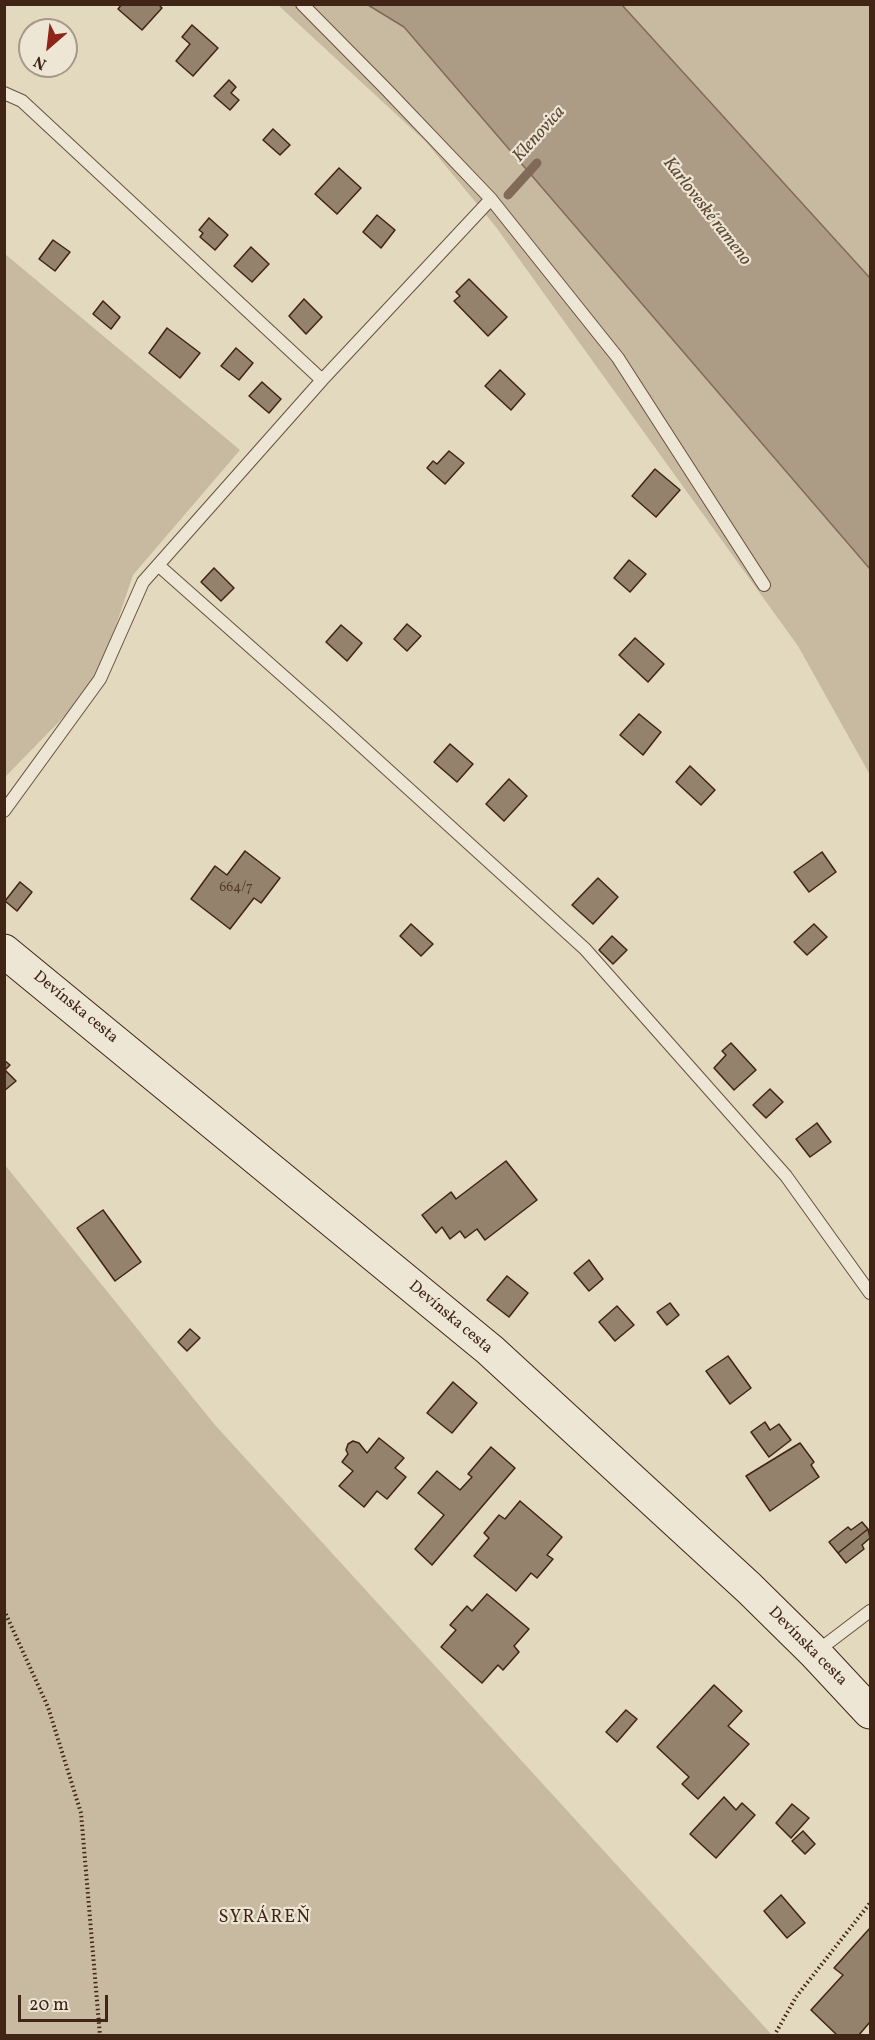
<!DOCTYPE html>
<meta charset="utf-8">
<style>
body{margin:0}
#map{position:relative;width:875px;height:2040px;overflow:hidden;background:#e3d9be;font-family:Vollkorn,serif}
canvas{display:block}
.frame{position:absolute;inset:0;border:6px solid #402415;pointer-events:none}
.north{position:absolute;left:18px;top:18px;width:60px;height:60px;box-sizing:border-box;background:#ede6d5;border:2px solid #a89888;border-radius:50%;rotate:208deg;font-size:16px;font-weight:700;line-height:24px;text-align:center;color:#402415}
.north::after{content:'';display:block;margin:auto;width:21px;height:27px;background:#8f2418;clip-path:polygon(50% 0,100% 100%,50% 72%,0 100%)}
.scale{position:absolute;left:18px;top:1995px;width:90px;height:27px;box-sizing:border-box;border:3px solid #402415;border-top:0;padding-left:8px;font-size:18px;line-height:21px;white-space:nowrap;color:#402415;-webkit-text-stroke:4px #ede6d5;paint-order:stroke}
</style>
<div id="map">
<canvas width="875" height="2040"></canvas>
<div class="frame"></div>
<div class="north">N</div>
<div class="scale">20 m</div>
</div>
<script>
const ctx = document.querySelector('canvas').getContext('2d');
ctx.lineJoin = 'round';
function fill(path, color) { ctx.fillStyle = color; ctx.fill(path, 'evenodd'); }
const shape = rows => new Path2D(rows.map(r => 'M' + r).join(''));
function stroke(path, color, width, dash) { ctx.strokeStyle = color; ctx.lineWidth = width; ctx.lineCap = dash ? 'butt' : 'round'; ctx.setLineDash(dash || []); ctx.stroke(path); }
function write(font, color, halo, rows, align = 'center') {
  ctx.font = font + ' Vollkorn,serif'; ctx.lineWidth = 4.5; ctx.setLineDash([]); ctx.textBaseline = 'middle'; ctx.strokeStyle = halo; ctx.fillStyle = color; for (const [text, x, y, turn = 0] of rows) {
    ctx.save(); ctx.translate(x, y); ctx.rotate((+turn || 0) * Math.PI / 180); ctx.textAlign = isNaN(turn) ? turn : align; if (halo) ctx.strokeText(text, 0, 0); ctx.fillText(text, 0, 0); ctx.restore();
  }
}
fill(shape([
 [278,5,368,5,404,27,870,569,870,775,798,646,496,227,426,142],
 [622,5,870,5,870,278],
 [5,254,240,450,133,575,96,684,5,777],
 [5,1165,215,1425,772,2035,5,2035]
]), '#c7baa1');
const water = shape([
 [368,5,622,5,870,278,870,569,404,27,368,5]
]);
fill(water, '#ac9b85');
stroke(water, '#816b58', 1.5);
stroke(shape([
 [508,195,537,163]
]), '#816b58', 9);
const building = shape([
 [122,4,158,4,162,8,142,30,118,9,122,4],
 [192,25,218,48,193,76,176,61,190,44,182,37,192,25],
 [229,80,236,87,231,93,239,100,230,110,214,96,229,80],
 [273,129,290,145,280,155,263,140,273,129],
 [339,168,361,188,337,214,315,194,339,168],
 [377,215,395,230,381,248,363,232,377,215],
 [209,218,228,235,215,250,200,237,203,233,199,230,209,218],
 [53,240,70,252,55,271,39,259,53,240],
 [251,247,269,264,252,282,234,266,251,247],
 [469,279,507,317,488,336,454,301,460,296,456,292,469,279],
 [304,299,322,317,306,334,289,316,304,299],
 [103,301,120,317,111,329,93,314,103,301],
 [167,328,200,353,180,378,149,353,167,328],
 [236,348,253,363,239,380,221,366,236,348],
 [500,370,525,394,511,410,485,386,500,370],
 [262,382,281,399,269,413,249,396,262,382],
 [449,451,464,463,445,484,427,468,433,461,437,464,449,451],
 [655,469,680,490,656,517,632,496,655,469],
 [629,560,646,574,630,592,614,578,629,560],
 [214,568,234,588,221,601,201,582,214,568],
 [407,624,421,636,407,651,394,639,407,624],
 [341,625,362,643,347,661,326,642,341,625],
 [635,638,664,664,648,682,619,655,635,638],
 [639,714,661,732,643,755,620,735,639,714],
 [450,744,473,764,457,782,434,762,450,744],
 [690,766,715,790,701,805,676,782,690,766],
 [509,779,527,796,504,821,486,804,509,779],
 [245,851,280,878,261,903,254,898,230,929,191,899,215,866,227,875,245,851],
 [822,852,836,872,809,892,794,872,822,852],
 [598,878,618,897,593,924,572,905,598,878],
 [20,882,32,892,17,911,5,901,20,882],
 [411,924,433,944,421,956,400,936,411,924],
 [814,924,827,937,807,955,794,942,814,924],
 [612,936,627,950,613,964,599,950,612,936],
 [731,1043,756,1070,734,1090,714,1068,726,1055,722,1051,731,1043],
 [4,1060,10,1065,5,1070,16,1081,4,1091,4,1060],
 [770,1089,783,1102,766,1118,753,1105,770,1089],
 [817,1123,831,1142,810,1157,796,1139,817,1123],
 [506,1161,537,1200,485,1240,477,1229,465,1238,460,1231,450,1239,442,1227,436,1233,422,1215,451,1192,456,1199,506,1161],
 [103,1210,141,1262,115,1281,77,1228,103,1210],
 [589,1260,603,1279,589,1291,574,1273,589,1260],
 [507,1276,528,1293,509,1317,487,1300,507,1276],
 [670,1303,679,1315,667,1325,657,1312,670,1303],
 [617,1306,634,1325,615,1341,599,1322,617,1306],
 [190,1329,200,1338,187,1351,178,1342,190,1329],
 [728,1356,751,1388,730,1404,706,1371,728,1356],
 [453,1382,477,1403,452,1433,427,1413,453,1382],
 [765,1422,770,1430,779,1424,791,1440,769,1457,751,1432,765,1422],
 [379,1438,404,1458,395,1468,406,1477,387,1499,377,1491,364,1507,339,1486,353,1471,342,1462,348,1454,346,1450,348,1444,353,1441,359,1443,367,1453,379,1438],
 [800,1443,814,1462,811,1465,819,1477,770,1511,746,1476,800,1443],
 [491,1447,515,1468,432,1565,415,1549,444,1515,418,1493,437,1471,460,1490,472,1477,468,1474,491,1447],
 [520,1501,562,1537,547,1555,553,1559,537,1578,531,1573,516,1591,474,1556,489,1538,484,1533,499,1515,505,1519,520,1501],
 [862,1522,868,1529,838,1553,829,1542,848,1527,851,1530,862,1522],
 [868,1529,870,1538,862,1545,864,1549,846,1563,838,1553,868,1529],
 [487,1594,529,1629,514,1646,519,1652,503,1670,498,1665,482,1683,441,1647,456,1630,450,1625,467,1606,472,1611,487,1594],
 [714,1685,742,1711,728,1726,749,1744,698,1799,682,1784,689,1777,657,1747,714,1685],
 [626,1710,637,1719,617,1742,606,1732,626,1710],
 [724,1797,736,1810,742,1803,755,1815,716,1858,690,1834,724,1797],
 [792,1804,809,1818,791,1838,776,1823,792,1804],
 [803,1831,815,1844,805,1854,792,1841,803,1831],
 [781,1895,805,1923,787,1938,764,1911,781,1895],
 [870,1928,870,2022,858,2036,838,2036,811,2010,843,1975,834,1968,870,1928]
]);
fill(building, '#95826d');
stroke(building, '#402415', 1.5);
const lane = shape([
 [302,4,386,89,491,199,618,358,764,585],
 [4,93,22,101,322,380],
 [158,565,334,721,585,949,786,1176,870,1293],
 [4,811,100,679,143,582,322,380,491,199],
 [816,1652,870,1611]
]);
const secondary = shape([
 [4,951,490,1350,749,1588,815,1653,870,1712]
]);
stroke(lane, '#69513f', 14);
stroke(secondary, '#402415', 35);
stroke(shape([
 [4,1610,48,1707,81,1813,100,2036],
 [774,2036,796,1997,870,1903]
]), '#402415', 4, [1.5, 3]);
stroke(lane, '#ede6d5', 12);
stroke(secondary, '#ede6d5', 33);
write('14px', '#553c2b', null, [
 ["664/7",236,888]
]);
write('16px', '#402415', '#ede6d5', [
 ["Devínska cesta",75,1008,39],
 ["Devínska cesta",450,1318,40],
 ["Devínska cesta",807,1647,45]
]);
write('italic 18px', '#604837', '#ede6d5', [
 ["Klenovica",540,135,-48],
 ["Karloveské rameno",706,212,52]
]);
ctx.letterSpacing = '1.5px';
write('18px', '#402415', '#ede6d5', [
 ["SYRÁREŇ",265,1919]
]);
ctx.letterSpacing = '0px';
</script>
